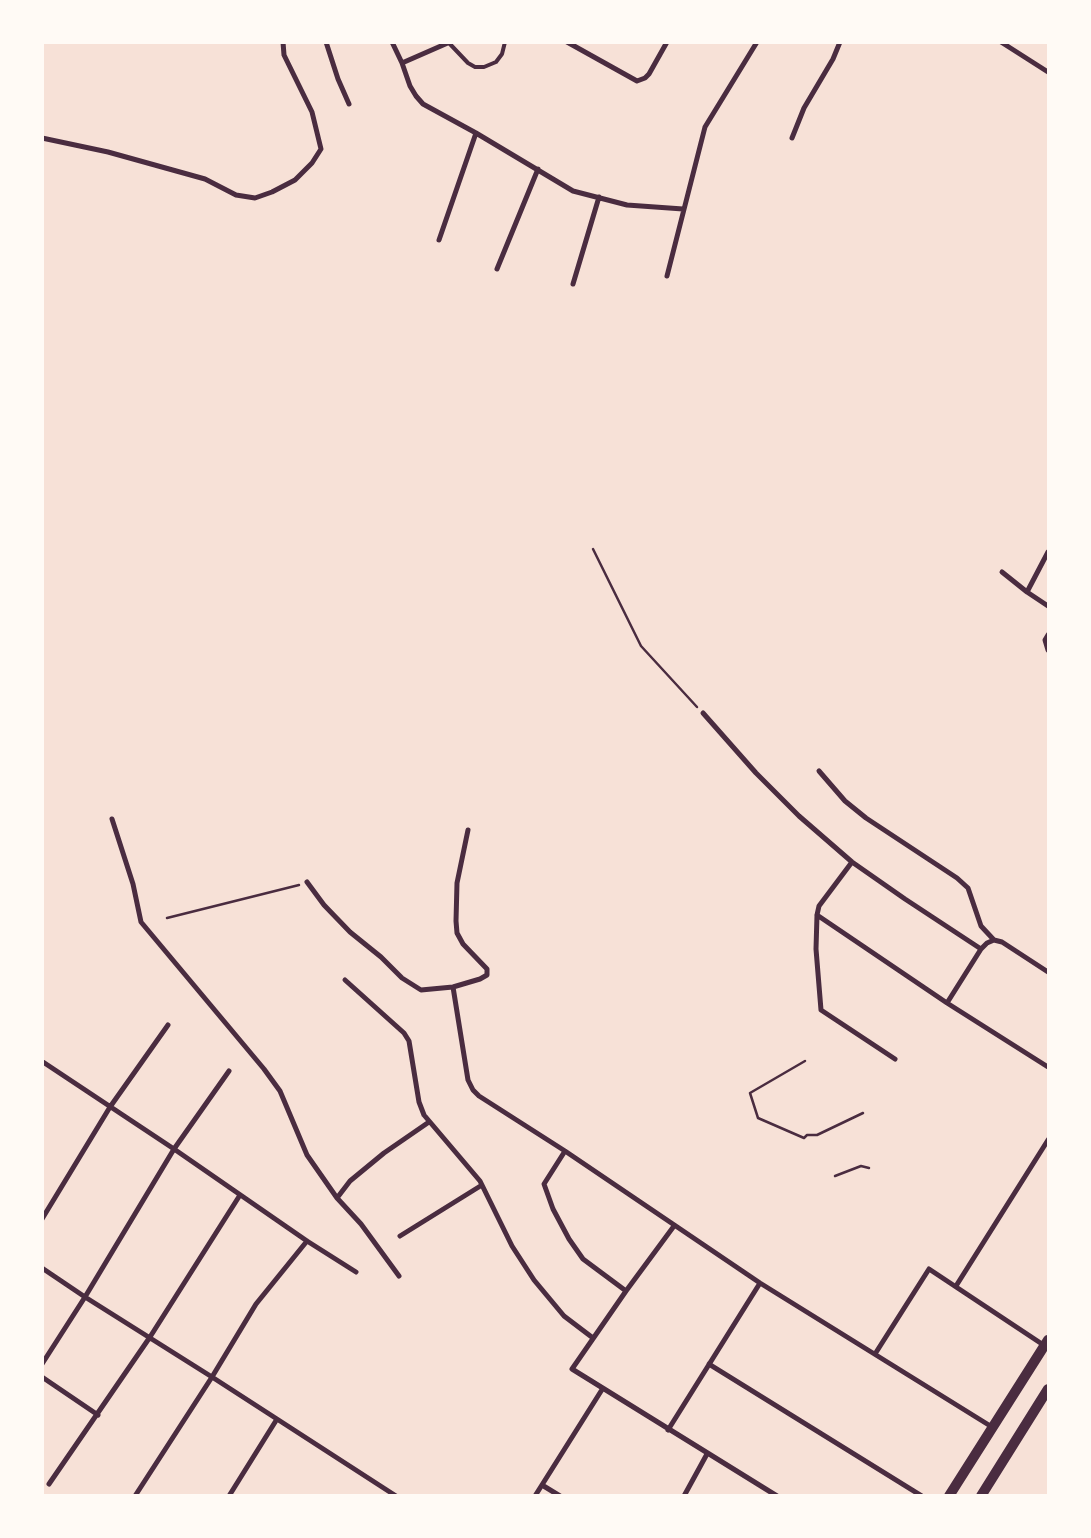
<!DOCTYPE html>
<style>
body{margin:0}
#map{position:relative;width:1091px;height:1538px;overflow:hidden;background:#f7e1d7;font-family:Quicksand,sans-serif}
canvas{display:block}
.frame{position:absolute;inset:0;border:44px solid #fffaf5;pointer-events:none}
</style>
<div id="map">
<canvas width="1091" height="1538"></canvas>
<div class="frame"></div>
</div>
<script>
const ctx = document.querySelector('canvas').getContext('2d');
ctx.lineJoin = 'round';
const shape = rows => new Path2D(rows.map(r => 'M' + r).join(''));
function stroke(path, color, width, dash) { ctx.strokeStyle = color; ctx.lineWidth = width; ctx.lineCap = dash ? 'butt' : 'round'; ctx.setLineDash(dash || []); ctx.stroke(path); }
stroke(shape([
 [593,549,641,646,697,707],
 [167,918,299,885],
 [805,1061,750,1093,758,1118,804,1138,807,1135,817,1135,863,1113],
 [835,1176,861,1166,869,1168]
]), '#4a2c40', 2.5);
stroke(shape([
 [449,43,468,63,475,67,484,67,496,62,502,54,505,42]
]), '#4a2c40', 4);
stroke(shape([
 [326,42,338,79,349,104],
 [392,42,402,63,410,86,416,96,423,104,476,133,573,191,627,205,683,209],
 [567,42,637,81,645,78,649,74,667,42],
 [1001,42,1048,72],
 [402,63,450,42],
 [42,138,108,152,205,179,236,195,255,198,272,192,295,180,312,163,321,149,312,112,284,55,283,42],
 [792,138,804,108,833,59,840,42],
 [439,240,476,133],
 [497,269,538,169],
 [667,276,705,127,757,42],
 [573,284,599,197],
 [1002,572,1027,592,1048,606],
 [1027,592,1048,552],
 [1048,635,1045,640,1048,650],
 [703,713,756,773,799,816,852,862,905,899,981,949],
 [819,771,845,801,866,818,957,878,968,888,981,926,994,940],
 [112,819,133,884,141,922,264,1069,280,1091,307,1155,337,1198,361,1224,399,1276],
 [852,862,819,906,817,915,816,949,821,1010,895,1059],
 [307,882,324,905,350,932,381,957,402,978,421,990,453,987,480,979,487,975,487,969,463,944,457,933,456,921,457,883,468,830],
 [817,915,947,1003,1048,1067],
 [345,980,404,1033,409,1041,419,1102,424,1115,480,1181,512,1246,534,1280,564,1316,593,1338],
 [453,987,468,1080,473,1090,479,1096,565,1151,760,1283,992,1427],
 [947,1003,981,949,987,943,994,940,1002,942,1048,972],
 [42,1063,43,1062,174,1149,307,1241,356,1272],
 [565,1151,544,1184,553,1209,569,1239,583,1259,626,1291],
 [337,1198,350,1181,384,1153,429,1122],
 [42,1219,110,1107,168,1025],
 [674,1226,626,1291,572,1369,777,1496],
 [400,1236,482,1185],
 [42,1268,85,1297,212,1377,396,1496],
 [956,1286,1048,1140],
 [875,1354,929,1269,1045,1346],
 [42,1364,85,1297,174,1149,229,1071],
 [709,1364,922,1496],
 [42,1377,98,1415],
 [668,1430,760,1283],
 [49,1484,150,1337,240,1195],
 [542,1485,560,1496],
 [135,1496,212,1377,256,1304,307,1241],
 [229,1496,277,1419],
 [535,1496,603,1388],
 [684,1496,707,1454]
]), '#4a2c40', 5);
stroke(shape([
 [949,1496,1048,1340],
 [981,1496,1048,1389]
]), '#4a2c40', 10);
</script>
